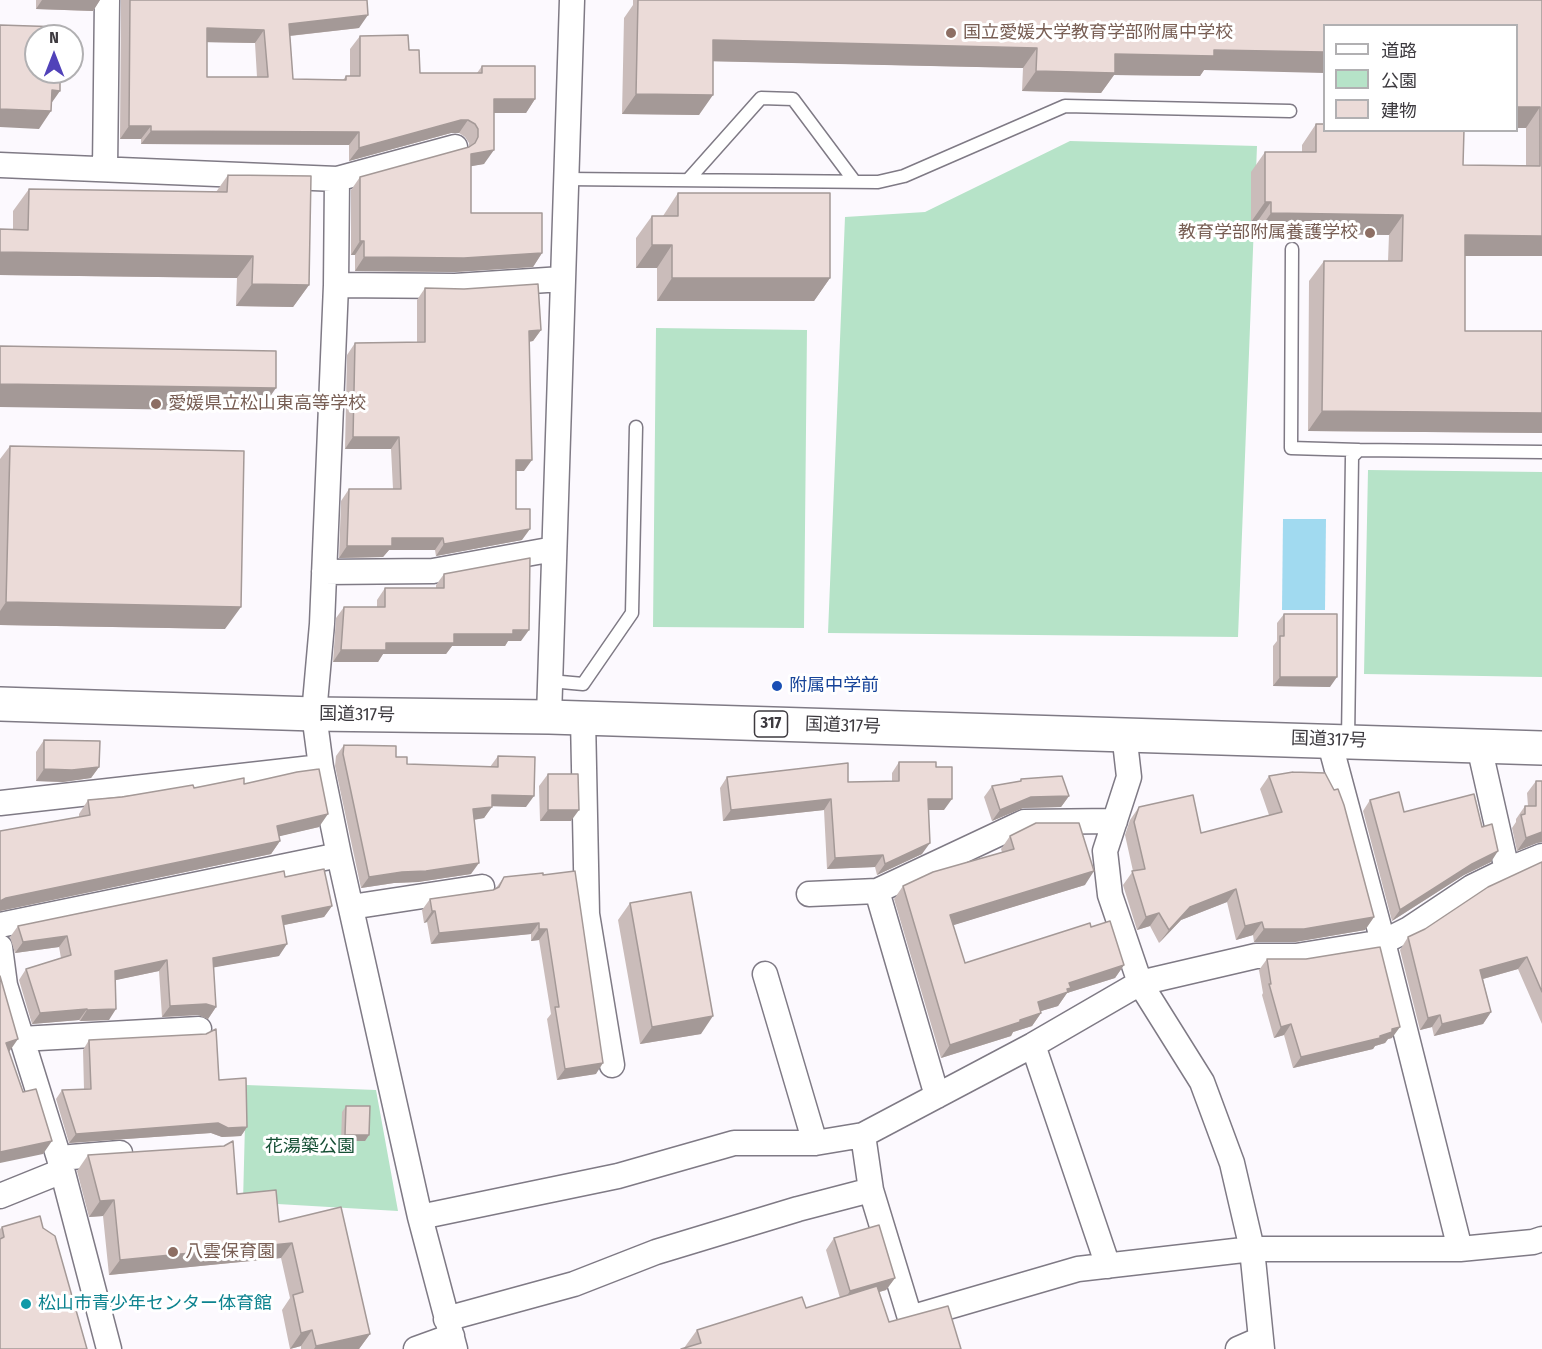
<!DOCTYPE html>
<meta charset="utf-8">
<style>
body{margin:0}
#map{position:relative;width:1542px;height:1349px;overflow:hidden;background:#fcf9fe;font-family:"Fira Sans Condensed","Noto Sans JP",sans-serif}
canvas{display:block}
.legend{position:absolute;left:1323px;top:24px;width:195px;height:108px;box-sizing:border-box;background:#fff;border:2px solid #b1b0b2;margin:0;padding:8px 10px;list-style:none;font-size:18px;color:#3d3a3f}
.legend li{display:flex;align-items:center;gap:12px;height:30px}
.legend b{width:30px;border:2px solid #b1b0b2}
.north{position:absolute;left:24px;top:24px;width:60px;height:60px;box-sizing:border-box;background:#fff;border:2px solid #b1b0b2;border-radius:50%;rotate:0deg;font-size:16px;font-weight:700;line-height:24px;text-align:center;color:#3d3a3f}
.north::after{content:'';display:block;margin:auto;width:21px;height:27px;background:#5142b9;clip-path:polygon(50% 0,100% 100%,50% 72%,0 100%)}
</style>
<div id="map">
<canvas width="1542" height="1349"></canvas>
<ul class="legend">
<li><b style="height:8px;background:#fff"></b>道路</li>
<li><b style="height:16px;background:#b6e3c8"></b>公園</li>
<li><b style="height:16px;background:#ebdbd8"></b>建物</li>
</ul>
<div class="north">N</div>
</div>
<script>
const ctx = document.querySelector('canvas').getContext('2d');
ctx.lineJoin = 'round';
function fill(path, color) { ctx.fillStyle = color; ctx.fill(path, 'evenodd'); }
const shape = rows => new Path2D(rows.map(r => 'M' + r).join(''));
function stroke(path, color, width, dash) { ctx.strokeStyle = color; ctx.lineWidth = width; ctx.lineCap = dash ? 'butt' : 'round'; ctx.setLineDash(dash || []); ctx.stroke(path); }
function write(font, color, halo, rows, align = 'center') {
  ctx.font = font + ' "Fira Sans Condensed","Noto Sans JP",sans-serif'; ctx.lineWidth = 6; ctx.setLineDash([]); ctx.textBaseline = 'middle'; ctx.strokeStyle = halo; ctx.fillStyle = color; for (const [text, x, y, turn = 0] of rows) {
    ctx.save(); ctx.translate(x, y); ctx.rotate((+turn || 0) * Math.PI / 180); ctx.textAlign = isNaN(turn) ? turn : align; if (halo) ctx.strokeText(text, 0, 0); ctx.fillText(text, 0, 0); ctx.restore();
  }
}
fill(shape([
 [1070,141,1257,146,1238,637,828,633,845,217,925,212],
 [656,328,807,330,804,628,653,627],
 [1368,470,1542,472,1542,677,1364,674],
 [246,1085,376,1090,398,1211,243,1202]
]), '#b6e3c8');
fill(shape([
 [1283,519,1326,519,1325,610,1282,610]
]), '#a1daf0');
const lane = shape([
 [565,179,878,182,904,176,1065,106,1290,111],
 [688,180,761,98,793,99,855,182],
 [1292,249,1291,448,1359,450],
 [550,681,583,684,632,613,636,427],
 [1348,740,1352,457,1359,450,1542,452]
]);
const street = shape([
 [0,165,337,179,455,147],
 [105,169,107,0],
 [337,179,336,285,322,624,314,714,321,767,339,855,420,1217,455,1349],
 [336,285,455,286,562,279],
 [324,572,433,571,554,549],
 [549,717,572,0],
 [583,718,587,914,612,1065],
 [1124,733,1129,777,1105,851,1110,895,1140,983,1202,1082,1232,1163,1252,1249,1460,1249,1533,1242,1542,1239],
 [1329,740,1383,942,1460,1249],
 [1479,746,1507,870],
 [0,803,321,767],
 [877,891,937,1096],
 [809,894,877,891,1024,822,1115,821],
 [351,907,482,887],
 [0,925,339,855],
 [0,947,5,985,59,1158,109,1349],
 [765,974,815,1143],
 [21,1039,199,1029],
 [1033,1045,1108,1266],
 [59,1158,120,1153],
 [871,1190,863,1135,1033,1045,1140,983,1256,956,1296,956,1383,942,1409,929,1472,887,1507,870,1542,856],
 [0,1196,62,1171],
 [420,1217,618,1176,734,1143,815,1143,863,1135],
 [446,1319,574,1284,656,1252,798,1209,871,1190,910,1318,1078,1269,1252,1249,1262,1349],
 [416,1349,452,1336],
 [1238,1349,1261,1339]
]);
const highway = shape([
 [0,704,314,714,549,717,1542,748]
]);
stroke(lane, '#7f7a85', 15);
stroke(street, '#7f7a85', 27);
stroke(highway, '#7f7a85', 36);
stroke(lane, '#fff', 12);
stroke(street, '#fff', 24);
stroke(highway, '#fff', 33);
fill(shape([
 [36,0,100,0,93,11,36,9],
 [121,0,367,0,359,28,290,36,293,79,343,80,346,76,350,76,350,49,360,36,409,50,420,73,477,73,482,66,535,99,526,113,494,113,484,164,471,166,471,213,542,253,533,267,455,272,355,271,355,255,351,255,351,190,360,177,469,147,469,143,465,137,459,133,451,133,349,161,349,145,141,144,141,139,120,139],
 [207,42,255,43,257,77,207,77],
 [633,0,1542,0,1542,256,1465,256,1465,331,1542,331,1542,433,1308,431,1309,281,1324,261,1388,261,1389,235,1257,233,1257,222,1251,222,1251,172,1265,152,1302,152,1302,145,1316,124,1463,165,1526,166,1526,128,1516,26,1204,70,1200,76,1114,75,1101,93,1022,91,1023,68,713,61,699,115,622,114,624,18,633,5],
 [228,175,309,285,293,307,236,306,237,278,0,275,0,229,13,229,13,211,29,189,216,192],
 [678,193,830,278,814,301,657,301,657,268,636,268,636,238,652,216,663,216],
 [425,288,541,330,533,341,530,342,524,471,516,471,516,509,522,540,436,556,435,550,389,550,383,557,339,558,341,501,349,489,393,489,391,449,345,449,347,355,355,343,417,342,417,300],
 [10,446,225,629,0,625,0,459],
 [444,574,521,641,508,641,505,646,452,646,446,654,383,654,378,662,333,662,336,618,344,607,377,607,377,600,385,588,436,588,436,585],
 [1284,614,1330,687,1273,686,1273,646,1277,641,1277,623],
 [44,740,99,767,91,778,63,782,36,781,36,752],
 [344,745,396,757,407,764,490,767,498,756,526,807,492,806,484,818,474,820,471,874,418,882,394,883,361,888,335,766,336,756],
 [899,762,936,767,944,810,928,810,922,854,877,875,875,867,827,869,824,810,723,821,720,788,727,777,848,782,892,781,892,773],
 [548,774,571,821,540,821,539,786],
 [1269,776,1374,917,1365,930,1295,942,1254,942,1253,935,1236,940,1227,902,1181,920,1159,943,1150,926,1137,930,1123,885,1133,871,1125,835,1130,820,1139,807,1201,833,1269,815,1260,789],
 [1021,779,1069,796,1061,807,1023,808,992,821,984,797,992,786,1020,781],
 [1536,781,1542,781,1542,842,1537,843,1517,851,1512,828,1516,822,1516,819,1525,806,1528,806,1527,793],
 [244,784,319,827,279,836,280,841,271,854,0,911,0,831,79,817,79,814,88,800,194,788],
 [1370,800,1404,812,1491,862,1464,875,1392,921,1363,811],
 [1010,836,1085,885,953,925,965,963,1091,927,1124,965,1115,978,1067,993,1058,1006,1041,1011,1041,1013,1032,1026,1013,1032,1011,1036,941,1058,894,899,903,886,1002,852,1001,849],
 [1542,862,1542,1024,1518,969,1483,979,1491,1012,1483,1024,1434,1036,1432,1027,1420,1030,1400,950,1408,937,1425,929],
 [543,873,596,1074,557,1080,547,1019,551,1014,539,940,531,941,531,934,431,944,427,922,424,923,422,910,430,899,493,890,496,888,504,877],
 [285,877,332,906,324,917,284,925,279,956,213,967,216,1007,208,1019,198,1015,162,1017,159,971,115,980,109,1020,80,1021,79,1020,32,1024,19,980,26,969,61,958,59,947,15,953,10,937,18,926],
 [630,903,701,1034,640,1044,618,920],
 [1267,959,1392,1038,1388,1039,1385,1043,1375,1046,1373,1049,1293,1068,1284,1035,1274,1038,1262,995,1263,993,1259,970],
 [89,1040,219,1080,247,1127,241,1136,222,1137,211,1133,69,1143,56,1099,62,1090,84,1089,83,1050],
 [346,1106,369,1135,365,1141,341,1141,342,1112],
 [88,1155,237,1194,279,1222,370,1334,359,1349,301,1349,301,1346,290,1349,282,1310,290,1298,281,1258,109,1275,103,1216,89,1217,77,1171],
 [2,1227,43,1228,0,1349,0,1229],
 [834,1238,895,1278,886,1290,879,1292,889,1322,961,1349,684,1348,697,1330,806,1308,840,1298,826,1250]
]), '#cabcba');
fill(shape([
 [42,0,100,0,93,11,36,9],
 [368,15,359,28,279,37,289,24],
 [207,28,264,30,255,43,198,42],
 [713,40,1037,48,1023,68,699,61],
 [1214,50,1324,52,1324,73,1204,70,1200,76,1114,75,1101,93,1022,91,1036,71,1115,54],
 [52,90,60,91,48,108],
 [636,94,713,95,699,115,622,114],
 [494,99,535,99,526,113,484,113],
 [1516,107,1540,107,1526,128,1516,128],
 [0,109,51,111,39,129,0,127],
 [461,120,468,120,459,133,451,133,349,161,359,148],
 [129,126,151,126,141,139,120,139],
 [151,131,359,132,349,145,141,144],
 [494,150,484,164,461,168,471,154],
 [1265,202,1271,202,1257,222,1251,222],
 [1271,213,1403,215,1389,235,1257,233],
 [1465,235,1542,236,1542,256,1451,256],
 [360,241,364,241,355,255,351,255],
 [652,245,672,245,657,268,636,268],
 [0,252,253,256,237,278,0,275],
 [542,253,533,267,455,272,355,271,364,257],
 [672,278,830,278,814,301,657,301],
 [252,284,309,285,293,307,236,306],
 [541,330,533,341,521,342,529,331],
 [0,384,276,388,260,411,0,407],
 [1322,411,1542,413,1542,433,1308,431],
 [353,437,399,437,391,449,345,449],
 [516,460,532,460,524,471,508,471],
 [530,529,522,540,436,556,444,544],
 [392,538,443,538,435,550,389,550,383,557,339,558,347,546],
 [6,602,241,607,225,629,0,625,0,611],
 [513,630,529,630,521,641,508,641,505,646,452,646,446,654,383,654,378,662,333,662,341,650,386,643,454,634],
 [1280,677,1337,677,1330,687,1273,686],
 [99,767,91,778,63,782,36,781,44,769],
 [492,795,534,796,526,807,484,806],
 [1069,796,1061,807,1023,808,992,821,1000,810,1031,797],
 [831,799,824,810,723,821,731,810],
 [928,799,952,799,944,810,920,810],
 [492,807,484,818,465,821,473,809],
 [548,810,579,810,571,821,540,821],
 [328,814,319,827,268,839,277,826],
 [1542,832,1542,842,1537,843,1517,851,1526,838],
 [280,841,271,854,0,911,0,901,6,898],
 [930,843,922,854,877,875,885,864],
 [1498,851,1491,862,1464,875,1392,921,1400,910,1472,864],
 [883,855,875,867,827,869,835,858],
 [479,863,471,874,418,882,394,883,361,888,369,877,402,872],
 [1094,871,1085,885,941,929,950,915],
 [1236,889,1227,902,1181,920,1159,943,1169,930,1190,907],
 [332,906,324,917,274,927,282,916],
 [432,911,435,911,427,922,424,923],
 [1159,913,1150,926,1137,930,1146,917],
 [1374,917,1365,930,1295,942,1254,942,1264,929],
 [1262,922,1253,935,1236,940,1245,926],
 [539,923,531,934,431,944,439,933],
 [539,929,547,929,539,940,531,941],
 [67,936,59,947,15,953,23,942],
 [287,944,279,956,205,969,213,958],
 [1527,957,1518,969,1472,982,1480,970],
 [167,960,159,971,107,982,115,971],
 [1124,965,1115,978,1067,993,1058,1006,1028,1015,1038,1002,1069,983],
 [206,1004,216,1007,208,1019,198,1015,162,1017,170,1006],
 [87,1009,79,1020,32,1024,40,1013],
 [116,1009,109,1020,80,1021,87,1010],
 [1491,1012,1483,1024,1434,1036,1442,1024],
 [1041,1013,1032,1026,1013,1032,1011,1036,941,1058,950,1045],
 [1440,1015,1432,1027,1420,1030,1428,1018],
 [713,1016,701,1034,640,1044,652,1027],
 [1291,1024,1284,1035,1274,1038,1281,1027],
 [1400,1027,1392,1038,1388,1039,1385,1043,1375,1046,1373,1049,1293,1068,1301,1057,1380,1036,1392,1029],
 [18,1039,9,1052,6,1043],
 [603,1063,596,1074,557,1080,565,1069],
 [218,1123,247,1127,241,1136,222,1137,211,1133,69,1143,76,1134],
 [345,1135,369,1135,365,1141,341,1141],
 [52,1141,43,1154,0,1163,0,1152],
 [114,1200,103,1216,89,1217,100,1201],
 [292,1243,281,1258,109,1275,120,1260],
 [895,1278,886,1290,842,1303,850,1291],
 [312,1330,301,1346,290,1349,301,1333],
 [370,1334,359,1349,314,1349,316,1346]
]), '#a49997');
const building = shape([
 [130,0,367,0,368,15,289,24,293,79,346,80,346,76,360,76,360,36,408,35,409,50,419,50,420,73,482,73,482,66,535,66,535,99,494,99,494,150,471,154,471,213,542,213,542,253,464,258,364,257,364,241,360,241,360,177,469,147,475,143,478,137,478,129,475,124,468,120,461,120,359,148,359,132,151,131,151,126,129,126,130,0],
 [207,28,264,30,268,77,207,77,207,28],
 [638,0,1542,0,1542,236,1465,235,1465,331,1542,331,1542,413,1322,411,1324,261,1402,261,1403,215,1271,213,1271,202,1265,202,1265,152,1316,152,1316,124,1324,124,1324,130,1464,130,1463,165,1540,166,1540,107,1516,107,1516,26,1324,26,1324,52,1214,50,1214,56,1115,54,1115,73,1036,71,1037,48,713,40,713,95,636,94,638,0],
 [0,25,62,27,62,36,36,36,36,72,60,72,60,91,52,90,51,111,0,109,0,25],
 [228,175,311,176,309,285,252,284,253,256,0,252,0,229,28,230,29,189,227,192,228,175],
 [678,193,830,193,830,278,672,278,672,245,652,245,652,216,678,216,678,193],
 [538,284,541,330,529,331,532,460,516,460,516,509,530,509,530,529,444,544,443,538,392,538,392,546,347,546,349,489,401,489,399,437,353,437,355,343,425,342,425,288,464,289,538,284],
 [0,346,276,351,276,388,0,384,0,346],
 [10,446,244,451,241,607,6,602,10,446],
 [530,558,529,630,513,630,513,634,454,634,454,643,386,643,386,650,341,650,344,607,385,607,385,588,444,588,444,574,530,558],
 [1284,614,1337,614,1337,677,1280,677,1280,636,1284,636,1284,614],
 [44,740,100,741,99,767,72,770,44,769,44,740],
 [344,745,396,746,396,757,407,757,407,764,498,767,498,756,535,757,534,796,492,795,492,807,473,809,479,863,426,871,402,872,369,877,343,754,344,745],
 [899,762,936,762,936,767,952,767,952,799,928,799,930,843,885,864,883,855,835,858,831,799,731,810,727,777,848,763,848,782,899,781,899,762],
 [319,769,328,814,277,826,280,841,6,898,0,901,0,831,90,815,88,800,122,797,193,785,194,788,244,778,244,784,297,772,319,769],
 [1293,772,1325,773,1334,790,1338,789,1344,805,1374,917,1304,929,1264,929,1262,922,1245,926,1236,889,1190,907,1169,930,1159,913,1146,917,1132,871,1145,869,1134,822,1139,807,1193,795,1201,833,1282,812,1269,776,1293,772],
 [548,774,578,774,579,810,548,810,548,774],
 [1062,776,1069,796,1031,797,1000,810,992,786,1021,781,1021,779,1062,776],
 [1536,781,1542,781,1542,832,1526,838,1521,815,1525,814,1525,806,1536,806,1536,781],
 [1399,792,1404,812,1474,794,1482,827,1492,824,1498,851,1472,864,1400,910,1370,800,1399,792],
 [1036,823,1079,823,1094,871,950,915,965,963,1090,923,1091,927,1110,921,1124,965,1069,983,1071,988,1067,989,1068,992,1038,1002,1041,1013,1020,1020,1020,1022,950,1045,903,886,933,872,1014,849,1010,836,1036,823],
 [1542,862,1542,992,1527,957,1480,970,1491,1012,1442,1024,1440,1015,1428,1018,1408,937,1425,929,1488,887,1542,862],
 [324,869,332,906,282,916,287,944,213,958,216,1007,206,1004,170,1006,167,960,115,971,116,1009,87,1010,87,1009,40,1013,26,969,71,955,67,936,23,942,18,926,284,871,285,877,324,869],
 [575,871,603,1063,565,1069,555,1007,559,1007,547,929,539,929,539,923,439,933,435,911,432,911,430,899,493,890,499,887,504,877,543,873,543,875,575,871],
 [691,892,713,1016,652,1027,630,903,691,892],
 [1380,947,1400,1027,1392,1029,1392,1032,1380,1036,1380,1038,1301,1057,1291,1024,1281,1027,1269,984,1271,984,1267,959,1306,959,1380,947],
 [0,976,18,1039,6,1043,23,1092,36,1089,52,1141,0,1152,0,976],
 [216,1029,219,1080,246,1078,247,1127,228,1128,218,1123,76,1134,62,1090,91,1089,89,1040,206,1034,216,1029],
 [346,1106,370,1106,369,1135,345,1135,346,1106],
 [233,1141,237,1194,276,1190,279,1222,341,1207,370,1334,316,1346,312,1330,301,1333,293,1295,303,1292,292,1243,120,1260,114,1200,100,1201,88,1155,224,1146,233,1141],
 [40,1216,43,1228,55,1236,87,1349,0,1349,0,1239,4,1237,2,1227,40,1216],
 [879,1225,895,1278,850,1291,834,1238,879,1225],
 [877,1286,889,1322,948,1306,961,1349,681,1349,701,1343,697,1330,802,1297,806,1308,877,1286]
]);
fill(building, '#ebdbd8');
stroke(building, '#a49997', 1.5);
for (const [x, y, r, color] of [
 [951,33,6,"#8d6e63"],
 [1370,233,6,"#8d6e63"],
 [156,404,6,"#8d6e63"],
 [777,686,6,"#1a4fb4"],
 [173,1252,6,"#8d6e63"],
 [26,1304,6,"#0f9aa8"]
]) { const dot = new Path2D(); dot.arc(x, y, r, 0, 2 * Math.PI); ctx.fillStyle = color; ctx.fill(dot); stroke(dot, '#fff', 2); }
for (const [x, y, w] of [
 [771,724,33]
]) { const box = new Path2D(); box.roundRect(x - w / 2, y - 13, w, 26, 4.5); ctx.fillStyle = '#fff'; ctx.fill(box); stroke(box, '#3d3a3f', 1.5); }
write('bold 16px', '#3d3a3f', null, [
 ["317",771,724]
]);
write('18px', '#785e54', '#fff', [
 ["国立愛媛大学教育学部附属中学校",963,33],
 ["教育学部附属養護学校",1358,233,"right"],
 ["愛媛県立松山東高等学校",168,404],
 ["八雲保育園",185,1252]
], 'left');
write('18px', '#164399', '#fff', [
 ["附属中学前",789,686]
], 'left');
write('18px', '#3d3a3f', '#fff', [
 ["国道317号",357,715,1],
 ["国道317号",843,726,2],
 ["国道317号",1329,740,2]
]);
write('18px', '#154f34', '#fff', [
 ["花湯築公園",310,1147]
]);
write('18px', '#0d838f', '#fff', [
 ["松山市青少年センター体育館",38,1304]
], 'left');
</script>
